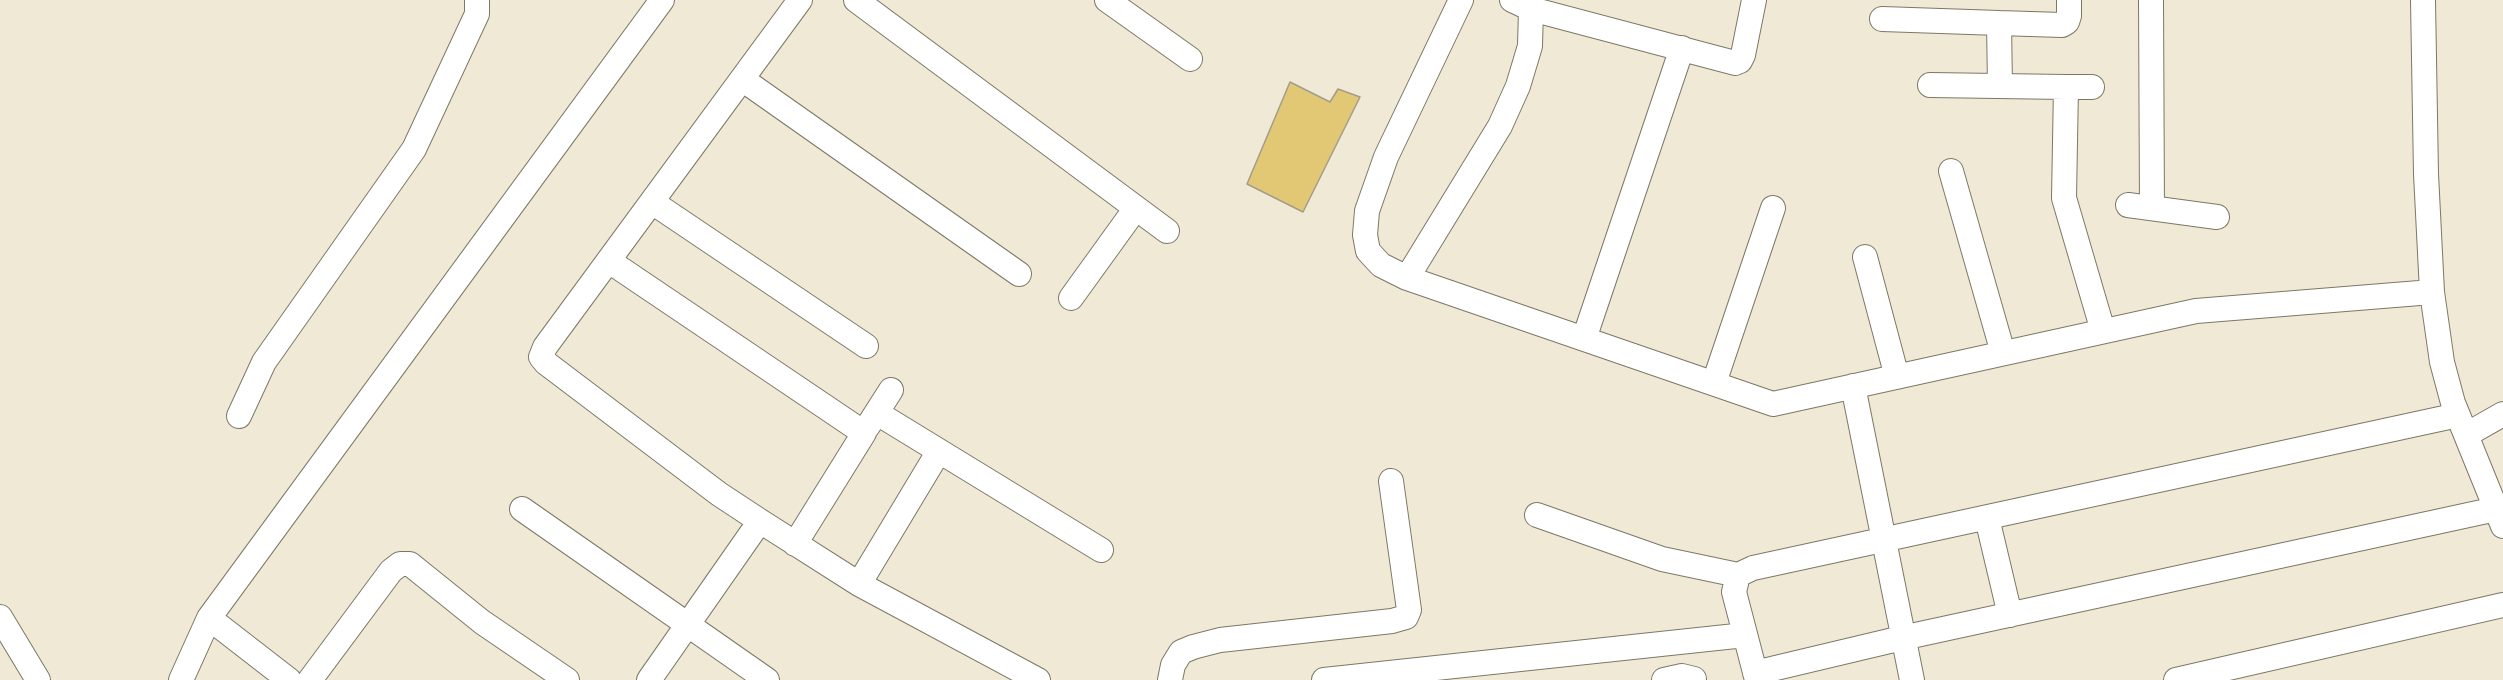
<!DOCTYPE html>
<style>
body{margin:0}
canvas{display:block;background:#efe9d5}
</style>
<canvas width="2503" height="680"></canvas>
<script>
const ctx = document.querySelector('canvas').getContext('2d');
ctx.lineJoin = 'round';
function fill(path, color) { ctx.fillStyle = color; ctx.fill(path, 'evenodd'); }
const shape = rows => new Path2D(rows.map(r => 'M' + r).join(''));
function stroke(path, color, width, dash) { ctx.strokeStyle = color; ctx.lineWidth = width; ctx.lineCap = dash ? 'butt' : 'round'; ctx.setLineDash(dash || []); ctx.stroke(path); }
const building = shape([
 [1290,82,1330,102,1338,89,1360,97,1303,212,1247,184,1290,82]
]);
fill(building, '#e2c874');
stroke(building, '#a29d8a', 1.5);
const minor = shape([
 [800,0,545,347,541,357,546,363,719,494,760,521,859,584,1038,680],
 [856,0,1167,231],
 [1107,0,1190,59],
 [1461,0,1386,157,1367,211,1365,235,1368,251,1381,265,1407,278,1773,404,2196,311,2432,292],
 [1512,0,1531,9,1735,63,1740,61,1743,55,1754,0],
 [2151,0,2152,208],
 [2423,0,2426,174,2432,292,2442,362,2453,403,2503,526],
 [1882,19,1999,23,2000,86],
 [1999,23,2062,25,2067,22,2069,16,2069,0],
 [742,79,1019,274],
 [1930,85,2066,87],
 [2092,87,2066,87,2064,198,2103,331],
 [1951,171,2003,353],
 [652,202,866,346],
 [2128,205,2217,217],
 [1865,257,1897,377],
 [609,261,864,433,795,544],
 [1407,278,1500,126,1518,86,1530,46,1531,9],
 [1071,298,1136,208],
 [1584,339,1682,48],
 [1714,383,1773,208],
 [1853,386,1912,680],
 [877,413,1101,550],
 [239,416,264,362,414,149,477,14,477,0],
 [868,426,891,390],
 [2466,435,2503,414],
 [522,509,767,680],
 [1537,515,1662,559,1738,575],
 [1987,518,2010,615],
 [859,584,939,451],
 [0,617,38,680],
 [209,618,289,680],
 [1755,673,1902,638,2496,509],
 [181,680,209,618,662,0],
 [310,680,391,571,400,564,410,564,482,622,567,680],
 [649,680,760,521],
 [1170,680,1173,665,1181,652,1193,647,1220,640,1392,621,1406,617,1409,610,1391,481],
 [1324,680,1745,635],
 [1664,680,1682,676,1694,679],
 [1757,680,1734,592,1738,575,1753,568,2458,415],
 [2176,680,2503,605]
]);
stroke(minor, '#7d7866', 26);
stroke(minor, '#fff', 24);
</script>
